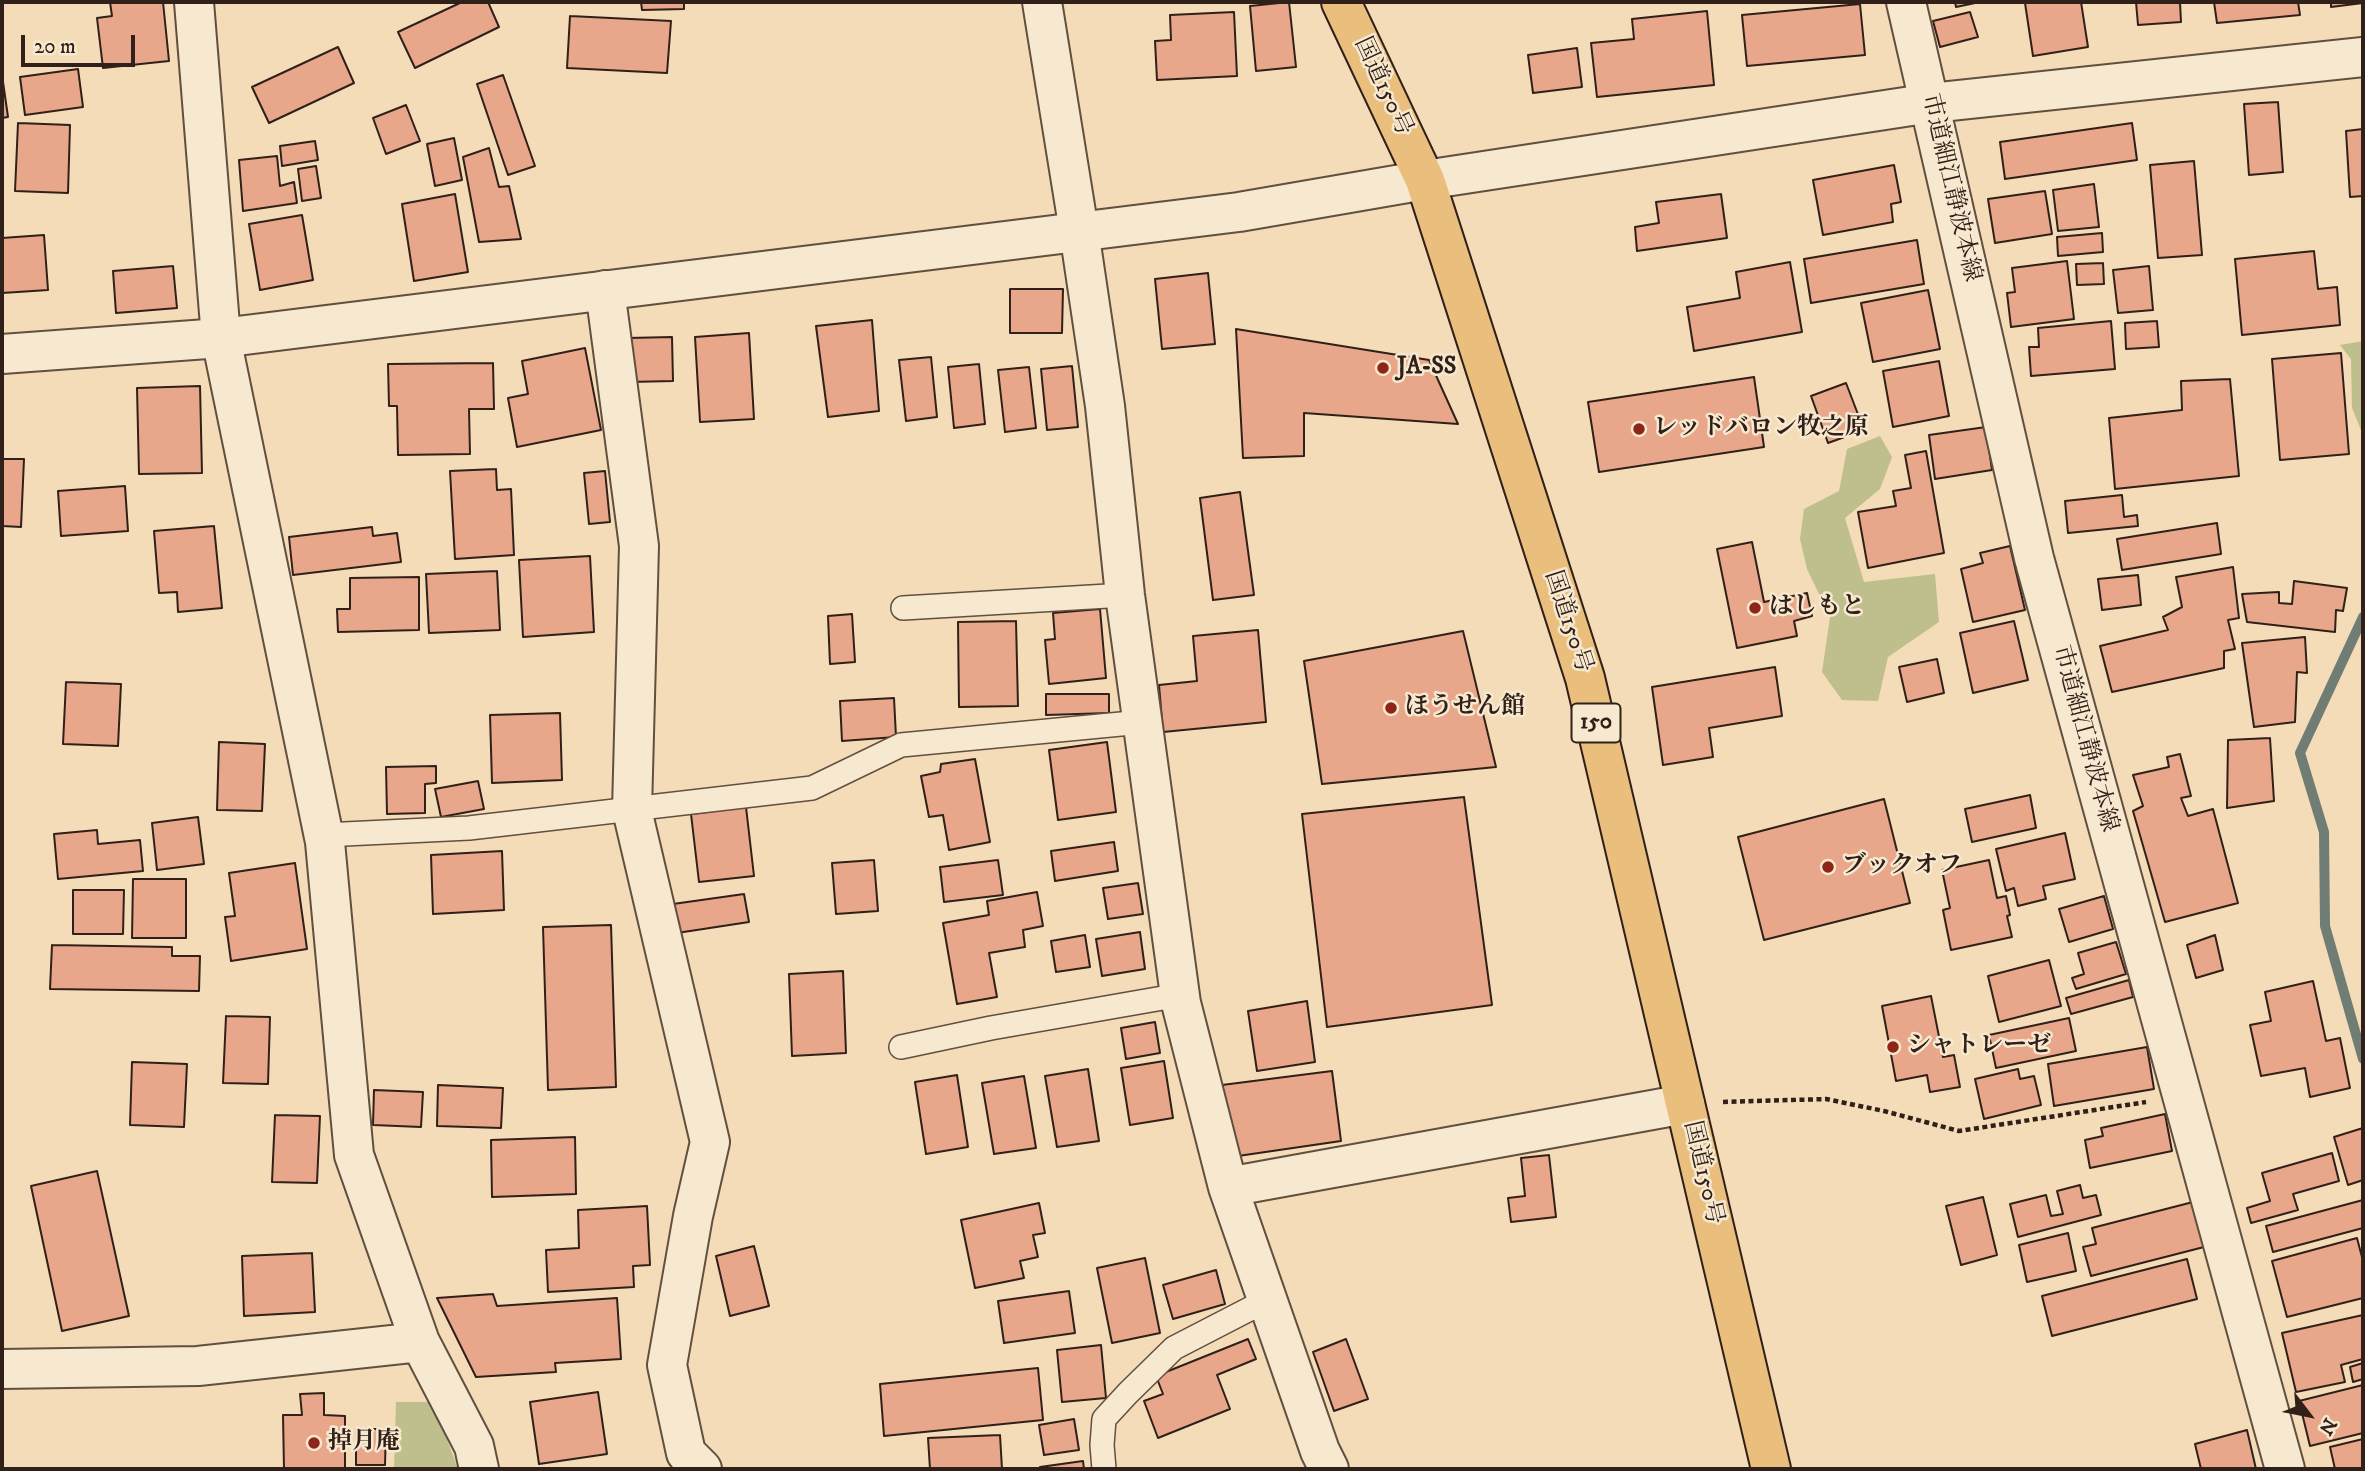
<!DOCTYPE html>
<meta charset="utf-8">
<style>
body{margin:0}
#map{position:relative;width:2365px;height:1471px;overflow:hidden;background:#f3dcb7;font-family:"IM FELL DW Pica",serif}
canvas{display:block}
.frame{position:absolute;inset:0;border:4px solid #302019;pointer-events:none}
.north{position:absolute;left:2274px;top:1380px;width:70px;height:70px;-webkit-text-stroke:5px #f7e8d0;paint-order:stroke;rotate:122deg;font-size:19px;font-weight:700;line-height:28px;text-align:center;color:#302019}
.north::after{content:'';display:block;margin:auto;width:24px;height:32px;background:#302019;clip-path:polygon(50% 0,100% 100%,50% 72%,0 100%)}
.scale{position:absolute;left:21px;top:35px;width:114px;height:32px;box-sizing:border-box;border:4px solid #302019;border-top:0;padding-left:9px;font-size:21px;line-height:24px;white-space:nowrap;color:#302019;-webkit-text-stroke:5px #f7e8d0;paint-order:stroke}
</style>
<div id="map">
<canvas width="2365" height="1471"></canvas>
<div class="frame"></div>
<div class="north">N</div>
<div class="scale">20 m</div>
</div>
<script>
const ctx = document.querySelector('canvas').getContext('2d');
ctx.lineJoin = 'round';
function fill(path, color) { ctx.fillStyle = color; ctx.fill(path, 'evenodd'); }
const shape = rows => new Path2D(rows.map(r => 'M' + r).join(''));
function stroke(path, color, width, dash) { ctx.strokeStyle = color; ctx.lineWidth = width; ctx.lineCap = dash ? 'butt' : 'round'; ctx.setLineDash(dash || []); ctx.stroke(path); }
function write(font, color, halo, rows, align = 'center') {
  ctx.font = font + ' "IM FELL DW Pica","Noto Serif JP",serif'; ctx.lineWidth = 5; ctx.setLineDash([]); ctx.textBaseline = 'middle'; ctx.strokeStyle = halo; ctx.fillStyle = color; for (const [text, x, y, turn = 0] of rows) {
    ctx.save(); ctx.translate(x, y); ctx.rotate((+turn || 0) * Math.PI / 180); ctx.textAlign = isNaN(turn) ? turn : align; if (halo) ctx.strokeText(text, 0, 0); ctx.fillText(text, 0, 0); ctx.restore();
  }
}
fill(shape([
 [2363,341,2363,435,2352,408,2351,359,2340,345],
 [1880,436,1892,457,1880,489,1845,518,1864,582,1935,574,1939,622,1888,657,1878,701,1842,700,1822,672,1830,617,1807,569,1800,539,1804,509,1839,491,1847,449],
 [396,1402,433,1402,458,1469,394,1469]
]), '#bebf8c');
stroke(shape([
 [2363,617,2300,753,2324,832,2325,926,2363,1059]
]), '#707d74', 10);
const building = shape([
 [110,2,163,2,169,61,103,68,97,18,112,16,110,2],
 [462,2,488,2,499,27,415,68,398,32,462,2],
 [641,2,684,2,684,9,642,10,641,2],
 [1289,2,1296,67,1256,71,1250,6,1289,2],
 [1955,2,1980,2,1956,7,1955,2],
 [2036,2,2081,2,2088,47,2033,56,2025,3,2036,2],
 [2136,2,2180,2,2181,22,2138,25,2136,2],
 [2214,2,2298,2,2300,15,2217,23,2214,2],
 [2331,2,2363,2,2363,3,2331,7,2331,2],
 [1860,4,1865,55,1747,66,1742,15,1860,4],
 [1707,11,1714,85,1597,97,1591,43,1634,39,1632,19,1707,11],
 [1234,12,1237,76,1157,80,1155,41,1171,40,1170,15,1234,12],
 [1970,12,1978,37,1940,47,1933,21,1970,12],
 [570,16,671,21,667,73,567,68,570,16],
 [338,47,354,83,269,123,252,87,338,47],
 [1577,48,1582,87,1533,93,1528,55,1577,48],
 [78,69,83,107,25,115,20,77,78,69],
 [2,75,8,117,2,118,2,75],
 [503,75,535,166,508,175,477,84,503,75],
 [2278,102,2283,172,2249,175,2244,104,2278,102],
 [406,105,420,141,386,154,373,118,406,105],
 [18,123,70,125,68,193,15,191,18,123],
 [2132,123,2137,160,2005,179,2000,142,2132,123],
 [2363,129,2363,196,2350,197,2346,131,2363,129],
 [454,138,462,180,435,186,427,144,454,138],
 [315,141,318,160,282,166,280,146,315,141],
 [489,148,499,187,509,186,521,239,479,242,463,157,489,148],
 [277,156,280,186,294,182,297,203,243,211,239,160,277,156],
 [2194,161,2202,255,2158,258,2150,165,2194,161],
 [1894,165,1901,202,1891,204,1893,222,1823,235,1813,180,1894,165],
 [316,166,321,198,302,201,298,169,316,166],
 [2094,184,2099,227,2058,231,2053,190,2094,184],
 [2045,191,2052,234,1995,243,1988,199,2045,191],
 [455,194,468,272,414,281,402,204,455,194],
 [1721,194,1727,238,1637,251,1635,227,1659,223,1656,202,1721,194],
 [302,215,313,280,260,290,249,224,302,215],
 [2102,233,2103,252,2058,256,2057,237,2102,233],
 [44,235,48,290,2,293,2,238,44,235],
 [1917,240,1924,284,1811,303,1804,259,1917,240],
 [2314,251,2318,289,2337,287,2340,325,2242,335,2235,259,2314,251],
 [2067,261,2074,319,2011,327,2007,293,2015,292,2012,268,2067,261],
 [1790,262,1802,332,1694,351,1687,307,1740,298,1736,272,1790,262],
 [2103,263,2104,284,2077,285,2076,264,2103,263],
 [173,266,177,308,116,313,113,271,173,266],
 [2149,266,2153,310,2118,313,2113,270,2149,266],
 [1208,273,1215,344,1162,349,1155,279,1208,273],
 [1010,289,1063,289,1062,333,1010,333,1010,289],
 [1928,290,1940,349,1873,362,1861,303,1928,290],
 [872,320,879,411,828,417,816,326,872,320],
 [2111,321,2115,369,2031,376,2029,347,2039,347,2038,328,2111,321],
 [2157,321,2159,347,2126,349,2125,323,2157,321],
 [1236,329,1429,360,1458,424,1304,413,1304,456,1243,458,1236,329],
 [749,333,754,419,700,422,695,337,749,333],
 [672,337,673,381,629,382,628,338,672,337],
 [585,348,601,430,517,447,508,398,528,394,522,361,585,348],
 [2341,353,2349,454,2280,460,2272,359,2341,353],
 [931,357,937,417,906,421,899,360,931,357],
 [1939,361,1949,416,1893,427,1883,371,1939,361],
 [493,363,494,409,469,409,470,454,398,455,397,406,389,406,388,364,493,363],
 [979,364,985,424,954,428,948,367,979,364],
 [1072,366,1078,427,1047,430,1041,369,1072,366],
 [1029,367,1036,428,1005,432,998,370,1029,367],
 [1754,377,1764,447,1599,472,1588,402,1754,377],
 [2230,379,2239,476,2115,489,2109,418,2182,410,2181,381,2230,379],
 [1846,383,1864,430,1828,443,1811,396,1846,383],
 [200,386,202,473,139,474,137,388,200,386],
 [1986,427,1992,470,1935,479,1929,435,1986,427],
 [1926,451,1944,553,1868,568,1858,512,1896,506,1893,491,1911,488,1905,455,1926,451],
 [2,459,24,459,21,527,2,526,2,459],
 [496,469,497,490,511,489,514,555,455,559,450,471,496,469],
 [605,471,610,522,589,524,584,473,605,471],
 [125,486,128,531,61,536,58,491,125,486],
 [1240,492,1254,595,1213,600,1200,498,1240,492],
 [2122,495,2124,517,2137,515,2138,526,2068,533,2065,501,2122,495],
 [2217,523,2221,554,2122,570,2117,539,2217,523],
 [214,526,222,608,178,612,177,592,159,593,154,531,214,526],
 [372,527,373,536,397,533,401,562,293,575,289,537,372,527],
 [1752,542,1764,602,1807,593,1812,616,1794,621,1797,636,1737,648,1717,549,1752,542],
 [2010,546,2025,610,1973,622,1961,569,1983,563,1980,553,2010,546],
 [590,556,594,632,523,637,519,560,590,556],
 [2233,567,2239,618,2228,620,2235,649,2224,651,2224,668,2112,692,2100,646,2168,630,2163,617,2182,607,2176,577,2233,567],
 [497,571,500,630,429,633,426,574,497,571],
 [2138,575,2141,605,2102,610,2098,579,2138,575],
 [419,577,419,630,338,632,337,609,350,609,350,578,419,577],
 [2294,581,2347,588,2343,611,2336,610,2335,632,2247,622,2242,594,2279,592,2279,603,2292,604,2294,581],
 [1100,609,1106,678,1049,684,1045,640,1055,639,1053,613,1100,609],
 [852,614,855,662,830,664,828,616,852,614],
 [1016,621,1018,706,959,707,958,622,1016,621],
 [2014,621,2028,680,1973,693,1960,633,2014,621],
 [1258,630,1266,722,1163,732,1159,685,1197,681,1193,636,1258,630],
 [1463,631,1496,767,1322,784,1304,661,1463,631],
 [2305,637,2307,673,2297,672,2295,722,2254,727,2242,643,2305,637],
 [1937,659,1944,693,1907,702,1899,667,1937,659],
 [1775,667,1782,716,1709,728,1713,757,1663,765,1652,687,1775,667],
 [66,682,121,684,118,746,63,744,66,682],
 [1046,694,1109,694,1109,713,1046,715,1046,694],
 [894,698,896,737,842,741,840,701,894,698],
 [560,713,562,780,492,783,490,715,560,713],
 [2270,738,2274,801,2227,808,2228,740,2270,738],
 [219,742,265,744,262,811,217,810,219,742],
 [1107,742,1116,812,1058,820,1049,750,1107,742],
 [2180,754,2191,796,2181,798,2188,816,2213,809,2238,903,2165,922,2133,811,2143,806,2133,775,2169,767,2167,757,2180,754],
 [975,759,990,842,949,850,943,815,929,817,921,776,940,772,941,764,975,759],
 [436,766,436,783,425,784,425,813,387,814,386,767,436,766],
 [478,781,484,809,441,817,435,789,478,781],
 [2030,795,2036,828,1972,842,1965,809,2030,795],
 [1464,797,1492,1005,1327,1027,1302,814,1464,797],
 [1884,799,1910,903,1764,940,1738,837,1884,799],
 [746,807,754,876,699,882,691,814,746,807],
 [198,817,204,864,157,870,152,823,198,817],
 [97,830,98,844,140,840,143,871,58,879,54,834,97,830],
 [2065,833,2075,879,2043,886,2046,899,2018,906,2014,888,2006,891,1996,849,2065,833],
 [1114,842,1118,871,1055,881,1051,851,1114,842],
 [502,851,504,910,433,914,431,855,502,851],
 [874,860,878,911,836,914,832,863,874,860],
 [998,860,1003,895,944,902,940,867,998,860],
 [1989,860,1997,898,2006,896,2010,915,2007,916,2012,937,1951,950,1943,910,1950,908,1942,870,1989,860],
 [295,863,307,949,231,961,225,917,235,916,229,873,295,863],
 [133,879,186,879,186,938,132,938,133,879],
 [1138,883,1143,914,1108,919,1103,888,1138,883],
 [73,890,124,890,123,934,73,934,73,890],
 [1037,892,1043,926,1023,930,1025,947,989,953,997,997,957,1004,943,923,989,915,987,901,1037,892],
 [744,894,749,922,677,933,673,904,744,894],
 [2104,896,2113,929,2069,942,2059,909,2104,896],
 [611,925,616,1087,548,1090,543,927,611,925],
 [1140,932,1145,969,1102,976,1096,939,1140,932],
 [1085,935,1090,967,1056,972,1051,941,1085,935],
 [2215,935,2223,970,2196,978,2187,945,2215,935],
 [2116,942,2126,974,2076,989,2072,978,2084,974,2078,953,2116,942],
 [52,945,172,947,172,956,200,956,199,991,50,989,52,945],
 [2049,960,2061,1006,1999,1022,1988,976,2049,960],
 [843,971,846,1053,792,1056,789,974,843,971],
 [2129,980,2133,997,2071,1014,2066,998,2129,980],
 [2313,981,2326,1041,2340,1038,2350,1088,2310,1097,2305,1068,2261,1076,2250,1025,2271,1021,2265,992,2313,981],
 [1931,996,1943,1057,1954,1055,1960,1087,1930,1092,1927,1075,1896,1081,1882,1006,1931,996],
 [1307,1001,1315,1062,1257,1071,1248,1011,1307,1001],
 [226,1016,270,1017,268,1084,223,1083,226,1016],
 [2069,1018,2076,1051,1996,1068,1989,1035,2069,1018],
 [1155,1022,1160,1053,1126,1059,1121,1028,1155,1022],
 [2147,1047,2154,1089,2054,1106,2048,1064,2147,1047],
 [1164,1061,1173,1118,1130,1125,1121,1068,1164,1061],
 [132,1062,187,1064,184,1127,130,1125,132,1062],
 [1088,1069,1099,1141,1057,1147,1045,1076,1088,1069],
 [2018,1069,2020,1079,2034,1076,2041,1105,1984,1119,1975,1079,2018,1069],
 [1332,1071,1341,1141,1238,1156,1222,1085,1332,1071],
 [957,1075,968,1147,926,1154,915,1082,957,1075],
 [1024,1076,1036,1148,994,1154,982,1083,1024,1076],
 [438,1085,503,1088,501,1128,437,1126,438,1085],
 [374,1090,423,1092,421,1127,373,1125,374,1090],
 [2165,1114,2172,1151,2090,1168,2085,1140,2103,1136,2101,1128,2165,1114],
 [275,1115,320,1116,317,1183,272,1182,275,1115],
 [2363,1128,2363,1180,2348,1185,2334,1137,2363,1128],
 [575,1137,576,1194,492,1197,491,1140,575,1137],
 [2332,1153,2339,1181,2293,1194,2298,1210,2251,1223,2247,1208,2270,1201,2262,1173,2332,1153],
 [1549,1155,1556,1217,1511,1222,1508,1198,1525,1196,1521,1158,1549,1155],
 [97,1171,129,1316,62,1331,31,1186,97,1171],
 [2080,1185,2083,1198,2096,1195,2101,1215,2018,1237,2010,1204,2046,1195,2051,1216,2063,1214,2057,1191,2080,1185],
 [1983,1197,1997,1255,1961,1265,1946,1206,1983,1197],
 [2363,1200,2363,1228,2273,1252,2266,1226,2363,1200],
 [2193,1202,2204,1247,2091,1276,2083,1247,2096,1244,2092,1228,2193,1202],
 [1039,1203,1045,1233,1033,1235,1038,1257,1020,1261,1024,1278,975,1288,961,1220,1039,1203],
 [647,1206,650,1265,633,1266,634,1287,548,1292,546,1250,579,1248,578,1210,647,1206],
 [2068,1233,2076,1271,2027,1282,2019,1245,2068,1233],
 [2357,1238,2363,1261,2363,1298,2287,1317,2272,1261,2357,1238],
 [754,1246,769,1306,730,1316,716,1256,754,1246],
 [312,1253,315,1312,244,1316,242,1256,312,1253],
 [1145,1258,1160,1333,1112,1343,1097,1268,1145,1258],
 [2187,1259,2197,1299,2052,1336,2042,1296,2187,1259],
 [1216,1270,1225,1304,1173,1319,1163,1285,1216,1270],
 [1069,1291,1075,1333,1004,1343,998,1301,1069,1291],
 [493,1294,497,1306,617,1298,621,1359,555,1363,556,1372,476,1377,437,1298,493,1294],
 [2363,1315,2363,1359,2341,1365,2345,1382,2296,1392,2282,1333,2363,1315],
 [1248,1339,1256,1359,1217,1375,1230,1409,1158,1438,1144,1401,1163,1394,1156,1376,1248,1339],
 [1346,1339,1368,1399,1334,1411,1313,1352,1346,1339],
 [1101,1345,1106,1398,1062,1402,1057,1350,1101,1345],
 [2363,1363,2363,1379,2353,1382,2350,1367,2363,1363],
 [1038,1368,1043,1420,884,1436,880,1384,1038,1368],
 [2363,1385,2363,1433,2310,1446,2299,1401,2363,1385],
 [598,1392,607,1454,539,1464,530,1402,598,1392],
 [324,1393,324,1415,345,1416,345,1469,284,1469,283,1415,302,1415,300,1394,324,1393],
 [1074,1419,1079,1450,1044,1455,1039,1425,1074,1419],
 [356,1429,386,1429,385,1465,356,1465,356,1429],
 [2247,1430,2256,1469,2201,1469,2195,1444,2247,1430],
 [1000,1435,1002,1469,930,1469,928,1438,1000,1435],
 [2363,1439,2363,1469,2335,1469,2330,1447,2363,1439],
 [1083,1461,1084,1469,1040,1469,1040,1467,1083,1461]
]);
fill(building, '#e8a78a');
stroke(building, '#302019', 2);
const service = shape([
 [903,608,1125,595],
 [324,835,469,828,812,788,901,745,1142,722],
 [901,1047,991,1028,1180,995],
 [1104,1469,1102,1445,1104,1419,1128,1393,1174,1348,1267,1300]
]);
const minor = shape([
 [194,2,221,338,325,842,354,1155,420,1342,474,1446,479,1469],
 [1042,2,1079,231,1105,406,1125,595,1181,1003,1228,1187,1320,1451,1329,1469],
 [1906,2,2034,558,2285,1469],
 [605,290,639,546,632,810,710,1142,693,1216,667,1365,686,1453,702,1469],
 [1228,1187,1685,1104],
 [2,1369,198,1366,420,1342]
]);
const tertiary = shape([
 [2,354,221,338,1239,212,1425,180,1931,103,2363,57]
]);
const trunk = shape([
 [1341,2,1425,180,1585,678,1771,1469]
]);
stroke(service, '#614f40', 26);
stroke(minor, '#614f40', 42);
stroke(tertiary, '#614f40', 42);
stroke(trunk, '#302019', 42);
stroke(shape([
 [1723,1102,1826,1099,1884,1111,1959,1131,2146,1102]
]), '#302019', 4.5, [5, 3.5]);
stroke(service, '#f7e8d0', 23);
stroke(minor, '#f7e8d0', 38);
stroke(tertiary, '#f7e8d0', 38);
stroke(trunk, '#eabe7c', 38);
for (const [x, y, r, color] of [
 [1383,368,7,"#8f2418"],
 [1639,429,7,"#8f2418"],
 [1755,608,7,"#8f2418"],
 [1391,708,7,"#8f2418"],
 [1828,867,7,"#8f2418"],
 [1893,1047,7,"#8f2418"],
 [314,1443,7,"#8f2418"]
]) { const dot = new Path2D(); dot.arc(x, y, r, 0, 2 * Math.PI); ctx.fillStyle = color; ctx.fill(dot); stroke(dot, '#f7e8d0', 2.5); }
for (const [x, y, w] of [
 [1596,723,49]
]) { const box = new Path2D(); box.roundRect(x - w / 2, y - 19.5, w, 39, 5); ctx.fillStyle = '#f7e8d0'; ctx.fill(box); stroke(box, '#302019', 2); }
write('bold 23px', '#302019', null, [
 ["150",1596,723]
]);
write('24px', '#302019', '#f7e8d0', [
 ["国道150号",1382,87,65],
 ["市道細江静波本線",1950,188,77],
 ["国道150号",1567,622,72],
 ["市道細江静波本線",2084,739,75],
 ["国道150号",1702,1173,77]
]);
write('bold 24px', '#302019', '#f7e8d0', [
 ["JA-SS",1397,368],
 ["レッドバロン牧之原",1653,429],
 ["はしもと",1769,608],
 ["ほうせん館",1405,708],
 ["ブックオフ",1842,867],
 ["シャトレーゼ",1907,1047],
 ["掉月庵",328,1443]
], 'left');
</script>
